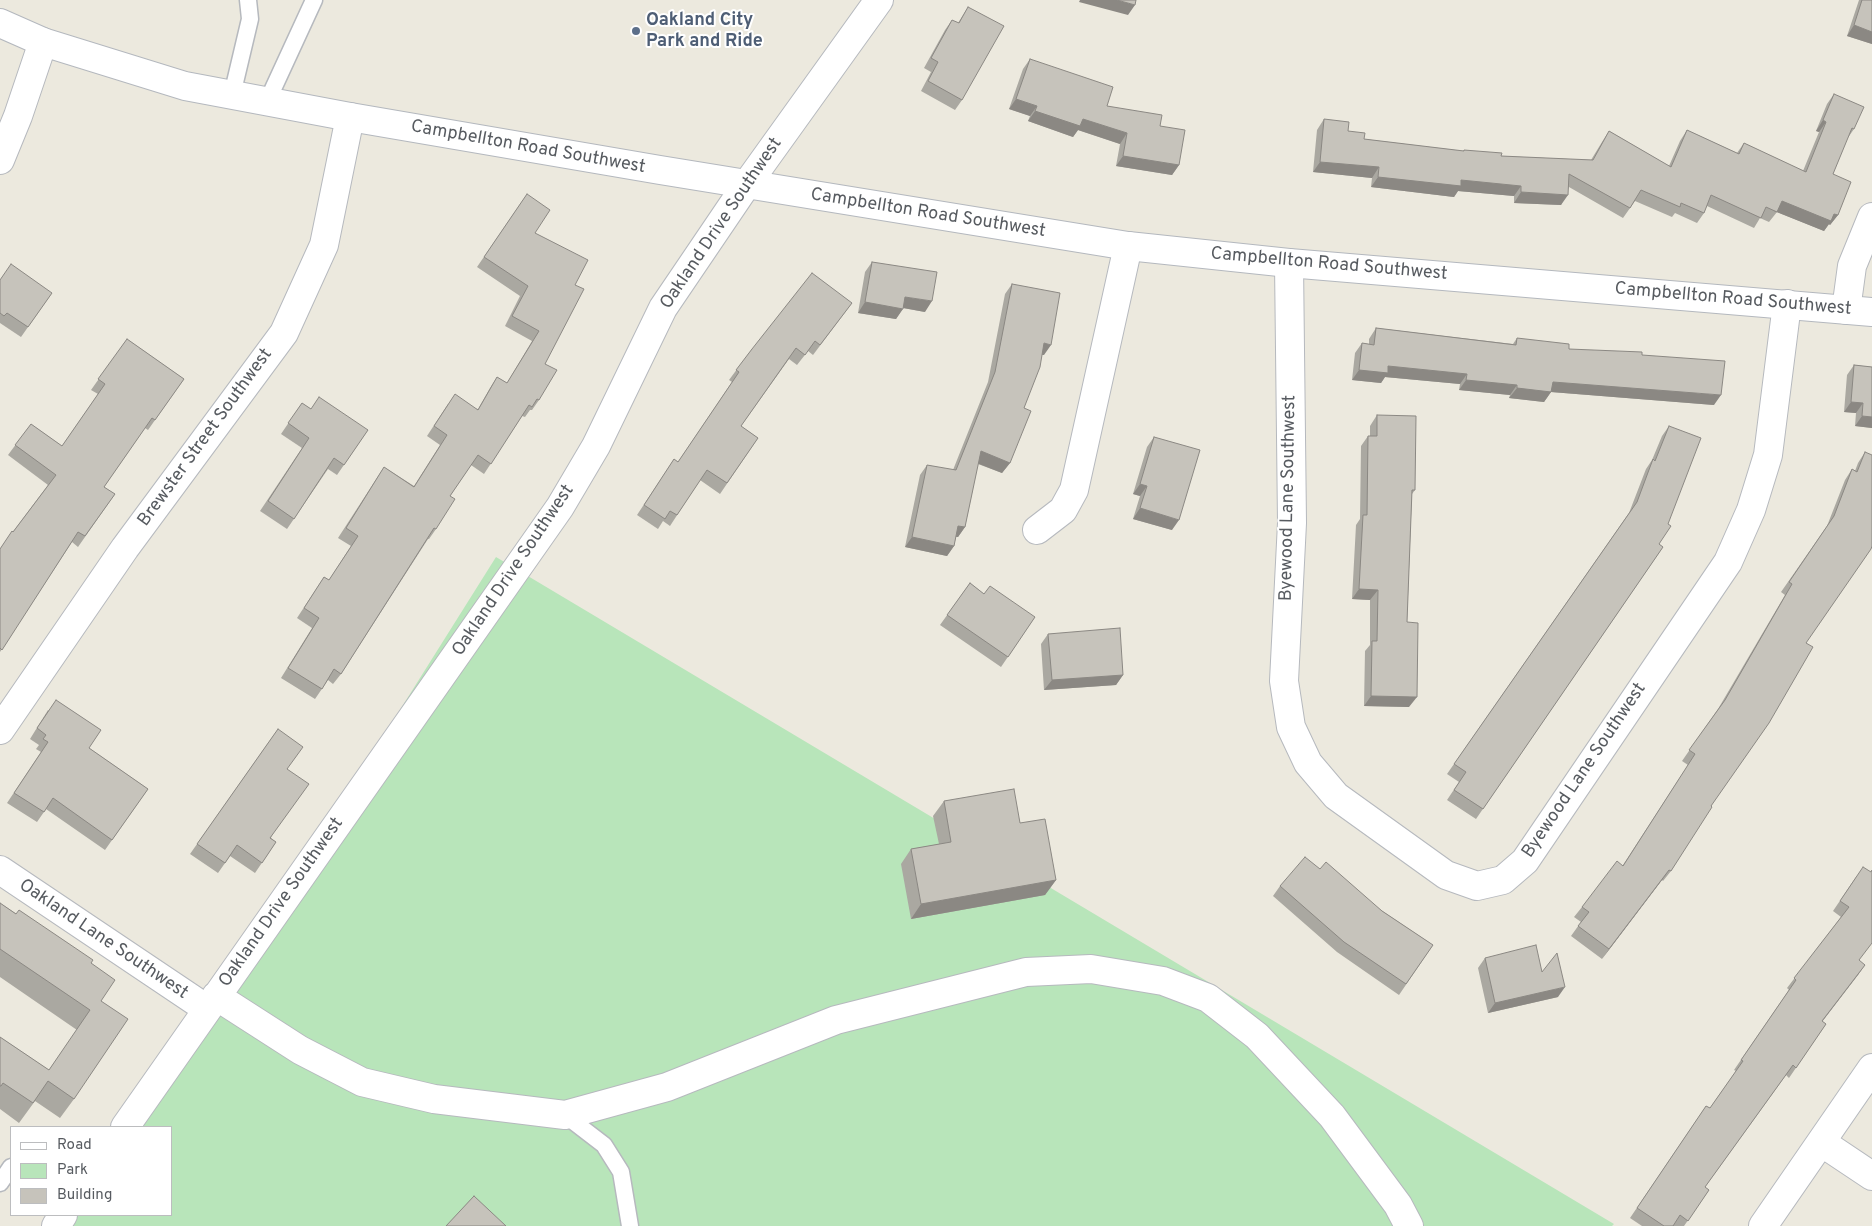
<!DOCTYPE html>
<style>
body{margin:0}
#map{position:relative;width:1872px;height:1226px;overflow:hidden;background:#ece9de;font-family:Overpass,sans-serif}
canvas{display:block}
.legend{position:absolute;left:10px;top:1126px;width:162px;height:90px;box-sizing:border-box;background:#fff;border:1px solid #bcbdbf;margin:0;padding:6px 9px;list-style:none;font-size:15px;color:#575b60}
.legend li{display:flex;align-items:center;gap:10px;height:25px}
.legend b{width:25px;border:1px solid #bcbdbf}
</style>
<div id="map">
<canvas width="1872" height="1226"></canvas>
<ul class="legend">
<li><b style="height:6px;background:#fff"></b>Road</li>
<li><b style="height:14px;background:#b8e5ba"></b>Park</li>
<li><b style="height:14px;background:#c6c3bb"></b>Building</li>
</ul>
</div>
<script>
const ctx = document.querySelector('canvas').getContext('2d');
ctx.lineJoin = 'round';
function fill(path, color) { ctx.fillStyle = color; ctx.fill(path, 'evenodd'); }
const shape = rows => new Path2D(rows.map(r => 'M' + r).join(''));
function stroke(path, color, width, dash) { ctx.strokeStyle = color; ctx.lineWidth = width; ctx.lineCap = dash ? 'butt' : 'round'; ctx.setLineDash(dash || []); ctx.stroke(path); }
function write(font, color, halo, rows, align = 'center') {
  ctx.font = font + ' Overpass,sans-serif'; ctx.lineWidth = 4; ctx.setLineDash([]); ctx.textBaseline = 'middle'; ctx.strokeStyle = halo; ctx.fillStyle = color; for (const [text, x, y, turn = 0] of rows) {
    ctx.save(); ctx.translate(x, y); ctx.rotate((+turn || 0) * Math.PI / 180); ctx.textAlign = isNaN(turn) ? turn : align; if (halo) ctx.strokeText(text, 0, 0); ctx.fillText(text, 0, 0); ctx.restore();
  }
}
fill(shape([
 [496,557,1614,1224,1612,1226,66,1226,74,1215,171,1215,171,1127,133,1127,217,1001]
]), '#b8e5ba');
const lane = shape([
 [232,95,250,19,248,0],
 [267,102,314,0],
 [565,1115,604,1145,621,1172,630,1226],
 [0,1183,11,1167]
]);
const street = shape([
 [0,160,18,116,43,42],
 [1289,263,1292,523,1284,681,1291,727,1308,763,1336,796,1446,875,1477,886,1503,880,1525,861,1728,562,1751,510,1768,455,1787,304],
 [1846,310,1852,266,1872,217],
 [1037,530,1063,510,1074,490,1128,246],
 [0,730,125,548,284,333,324,245,350,117],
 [0,870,207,1009],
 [216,996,300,1050,362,1082,434,1099,565,1115,667,1087,836,1020,1026,972,1091,969,1163,981,1208,998,1257,1036,1332,1116,1398,1205,1409,1226],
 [125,1127,560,507,596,446,663,308,747,184,879,0],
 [1821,1142,1872,1176],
 [56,1226,63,1215],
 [1763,1226,1872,1068]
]);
const secondary = shape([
 [0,23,43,42,185,86,350,117,660,170,1128,246,1289,263,1872,312]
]);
stroke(lane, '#b6b9be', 19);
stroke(street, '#b6b9be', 30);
stroke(secondary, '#b4b8be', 30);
stroke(lane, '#fff', 16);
stroke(street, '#fff', 28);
stroke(secondary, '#fff', 28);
fill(shape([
 [1859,0,1872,0,1872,44,1847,36],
 [968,7,962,100,955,110,921,91,931,72,924,68,945,30,952,20,958,23],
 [1030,59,1107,106,1160,126,1179,165,1172,175,1116,166,1120,144,1078,130,1073,137,1028,121,1030,116,1009,109,1023,69],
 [1834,94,1854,129,1847,139,1833,174,1838,215,1830,225,1829,224,1824,231,1777,212,1769,222,1760,218,1754,228,1707,206,1704,213,1697,223,1675,213,1672,217,1635,201,1623,218,1569,187,1561,205,1514,203,1514,196,1458,191,1454,197,1371,187,1372,178,1313,172,1317,130,1324,119,1364,139,1463,151,1464,150,1501,156,1591,160,1602,142,1609,131,1669,166,1680,141,1687,130,1737,153,1744,143,1803,171,1819,132,1816,131,1827,104],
 [527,194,535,233,575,285,545,364,539,400,532,410,530,410,525,417,522,416,484,474,471,465,450,496,436,529,429,539,428,539,341,674,333,684,328,680,315,699,281,678,312,628,297,618,324,577,329,580,351,546,338,538,384,467,414,486,440,445,427,436,448,404,478,409,490,388,497,377,507,383,532,341,505,326,520,296,477,267],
 [872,262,925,312,903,308,896,319,858,313,865,272],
 [0,280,52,293,21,337,0,323],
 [1012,284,1044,355,1042,355,1024,408,1010,463,1002,473,978,464,965,527,958,537,956,537,954,546,947,556,905,547,920,475,927,465,953,470,988,382,1005,294],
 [852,303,813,355,808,351,797,365,789,359,741,426,758,438,720,494,700,480,670,526,663,521,658,529,637,515,674,459,678,462,732,382,729,380,752,349],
 [1376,328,1513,344,1517,338,1569,349,1642,355,1714,405,1551,392,1544,402,1509,398,1510,395,1459,390,1460,384,1385,377,1381,383,1352,380,1355,353,1362,343,1369,344,1369,339],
 [127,339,184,379,148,430,145,428,104,487,115,494,78,547,72,542,0,652,0,549,48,485,8,455,31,424,62,446,98,394,91,390],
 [1854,365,1872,367,1872,428,1855,426,1856,413,1844,412,1847,375],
 [302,403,311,409,368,430,337,475,328,469,287,529,260,511,302,448,281,434],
 [1377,415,1415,490,1412,494,1407,622,1409,707,1364,706,1365,651,1370,645,1370,600,1352,599,1356,525,1360,519,1361,446,1368,436,1370,436,1370,426],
 [1669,426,1659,544,1663,547,1476,819,1447,800,1459,782,1447,774,1629,513,1646,469,1652,460,1662,436],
 [1154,437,1172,530,1133,519,1140,496,1133,494,1147,447],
 [1865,452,1806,643,1711,806,1671,871,1663,881,1662,880,1602,959,1571,936,1581,922,1574,917,1582,907,1623,865,1688,765,1682,761,1718,709,1785,595,1781,592,1827,526,1845,480,1852,469,1855,471,1858,463],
 [970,583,984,594,1035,617,1001,667,940,625],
 [1048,634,1123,675,1116,685,1044,690,1041,644],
 [48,710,89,748,148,789,105,850,46,809,37,822,7,803,41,752,36,749,39,745,30,739],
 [278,729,288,769,271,838,276,842,255,873,230,856,218,873,190,854],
 [944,801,1020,823,1056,880,1045,895,911,919,901,864,911,849,939,844,933,816],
 [1320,869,1433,945,1399,995,1337,952,1273,896,1280,886],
 [1856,877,1859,961,1865,965,1822,1021,1826,1024,1789,1078,1786,1075,1705,1187,1709,1190,1684,1226,1642,1226,1630,1218,1706,1106,1710,1108,1736,1071,1734,1070,1789,990,1787,988,1841,917,1833,911],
 [0,903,91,963,101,1001,74,1099,60,1118,35,1101,19,1123,0,1109,0,1037,49,1070,77,1030,0,977],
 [1485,958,1542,972,1558,997,1488,1013,1478,968]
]), '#aaa8a1');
fill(shape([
 [1080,0,1117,0,1135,5,1128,15,1079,2],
 [1854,25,1872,32,1872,44,1847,36],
 [1016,99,1037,106,1030,116,1009,109],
 [1035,111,1083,119,1127,133,1120,144,1078,130,1073,137,1028,121],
 [1823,120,1826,122,1819,132,1816,131],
 [1123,156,1179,165,1172,175,1116,166],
 [1320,162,1379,167,1372,178,1313,172],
 [1378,177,1461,180,1521,186,1514,196,1458,191,1454,197,1371,187],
 [1521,192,1568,195,1561,205,1514,203],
 [1782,201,1838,215,1830,225,1829,224,1824,231,1774,211],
 [905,297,932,301,925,312,898,307],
 [865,302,903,309,896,319,858,313],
 [1044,343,1051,345,1044,355,1037,354],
 [1388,366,1467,374,1460,384,1385,377,1381,383,1352,380,1359,370],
 [1466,380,1517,385,1510,395,1459,390],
 [1553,382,1721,395,1714,405,1551,392,1544,402,1509,398,1517,388],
 [1851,402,1863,403,1856,413,1844,412],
 [1862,416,1872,417,1872,428,1855,426],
 [981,451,1010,463,1002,473,974,462],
 [1140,484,1147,486,1140,496,1133,494],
 [1140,508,1179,520,1172,530,1133,519],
 [958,526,965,527,958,537,951,536],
 [912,537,954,546,947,556,905,547],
 [1359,589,1378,590,1370,600,1352,599],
 [1123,675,1116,685,1044,690,1052,680],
 [1371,696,1417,697,1409,707,1364,706],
 [1669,870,1662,880,1602,959,1609,949],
 [1056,880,1045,895,911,919,921,904],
 [1865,965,1858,975,1815,1031,1822,1021],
 [1565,987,1558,997,1488,1013,1495,1003]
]), '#8b8883');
const building = shape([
 [1117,0,1136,0,1135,5,1117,0],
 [1862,0,1872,0,1872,32,1854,25,1862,0],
 [968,7,1004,26,962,100,928,81,938,62,931,58,952,20,959,23,968,7],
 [1030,59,1113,87,1107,106,1162,115,1160,126,1185,130,1179,165,1123,156,1127,133,1083,119,1080,126,1035,111,1037,106,1016,99,1030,59],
 [1834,94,1864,107,1854,129,1852,128,1833,174,1851,182,1838,215,1834,214,1831,221,1782,201,1777,212,1766,207,1761,218,1711,195,1704,213,1681,203,1680,207,1641,190,1630,208,1569,174,1568,195,1521,192,1521,186,1461,180,1461,186,1378,177,1379,167,1320,162,1324,119,1349,122,1348,131,1365,133,1364,139,1464,151,1464,150,1502,153,1501,156,1593,160,1609,131,1671,167,1687,130,1739,154,1744,143,1806,172,1826,122,1823,120,1834,94],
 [527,194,550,210,535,233,588,260,575,285,584,289,545,364,557,370,539,400,537,399,532,407,529,405,491,464,478,455,450,496,455,499,436,529,434,528,341,674,334,669,322,689,288,668,319,618,304,608,324,577,329,580,358,536,346,528,384,467,414,487,447,435,434,426,455,394,478,410,497,377,507,383,539,331,512,316,528,286,484,257,527,194],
 [872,262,937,272,932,301,905,297,903,309,865,302,872,262],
 [11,264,52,293,28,327,7,313,4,316,0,313,0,280,11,264],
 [812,273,852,303,820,345,815,341,805,355,796,348,741,426,758,438,727,483,707,470,677,515,670,511,665,519,644,505,674,459,678,462,739,372,736,370,752,349,812,273],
 [1012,284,1060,293,1051,345,1044,343,1040,367,1024,408,1031,411,1010,463,981,451,965,527,958,526,954,546,912,537,927,465,956,470,995,372,1012,284],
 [1376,328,1516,345,1517,338,1569,344,1569,349,1642,352,1642,355,1725,361,1721,395,1553,382,1551,392,1517,388,1517,385,1466,380,1467,374,1388,366,1388,373,1359,370,1362,343,1374,345,1376,328],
 [127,339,184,379,155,420,152,418,104,487,115,494,85,536,78,532,2,650,0,648,0,549,12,531,13,532,56,475,15,445,31,424,62,446,105,384,98,379,127,339],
 [1854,365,1872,367,1872,417,1862,416,1863,403,1851,402,1854,365],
 [319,397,368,430,344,465,334,458,294,519,268,501,309,438,288,423,302,403,311,409,319,397],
 [1377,415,1416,416,1415,490,1412,490,1407,622,1418,623,1417,697,1371,696,1372,641,1377,641,1378,590,1359,589,1363,515,1367,515,1368,436,1377,436,1377,415],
 [1669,426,1701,438,1668,524,1671,526,1659,544,1663,547,1483,809,1454,790,1466,772,1454,764,1637,502,1653,459,1655,461,1669,426],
 [1154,437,1200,450,1179,520,1140,508,1147,486,1140,484,1154,437],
 [1865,452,1872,455,1872,546,1871,549,1806,643,1813,647,1769,723,1711,806,1712,807,1671,871,1669,870,1609,949,1578,926,1589,912,1582,907,1617,861,1623,866,1695,754,1689,750,1725,700,1792,584,1789,582,1834,516,1852,469,1857,472,1865,452],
 [970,583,984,594,990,586,1035,617,1008,657,947,615,970,583],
 [1120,628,1123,675,1052,680,1048,634,1120,628],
 [56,700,101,730,89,748,148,789,112,840,53,798,44,812,14,793,48,742,43,739,46,735,37,728,56,700],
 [278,729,303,747,287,769,309,784,270,838,276,842,262,863,237,845,225,863,197,844,278,729],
 [1014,789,1020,823,1045,819,1056,880,921,904,911,849,951,842,944,801,1014,789],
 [1305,857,1320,869,1326,862,1382,911,1433,945,1406,984,1344,942,1280,886,1305,857],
 [1863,867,1871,872,1872,870,1872,943,1859,960,1865,965,1822,1021,1826,1024,1796,1068,1793,1065,1705,1187,1709,1190,1688,1221,1680,1215,1673,1226,1664,1226,1637,1208,1706,1106,1710,1108,1743,1061,1741,1060,1796,980,1794,978,1849,907,1840,901,1863,867],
 [0,903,16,914,19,910,93,960,91,963,115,980,101,1001,128,1019,74,1099,48,1081,33,1103,3,1083,1,1086,0,1086,0,1037,49,1070,90,1010,0,949,0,903],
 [1536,945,1542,972,1557,953,1565,987,1495,1003,1485,958,1536,945],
 [474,1196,506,1226,446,1226,474,1196]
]);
fill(building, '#c6c3bb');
stroke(building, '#8b8883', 1);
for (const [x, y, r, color] of [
 [636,31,5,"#5c6f8a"]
]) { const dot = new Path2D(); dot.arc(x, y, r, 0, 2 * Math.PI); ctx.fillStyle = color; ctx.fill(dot); stroke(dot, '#fff', 2); }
write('bold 18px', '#4e5e75', '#fff', [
 ["Oakland City",646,21],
 ["Park and Ride",646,42]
], 'left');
write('18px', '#575b60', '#fff', [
 ["Campbellton Road Southwest",528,148,10],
 ["Campbellton Road Southwest",928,214,9],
 ["Oakland Drive Southwest",722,224,-56],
 ["Campbellton Road Southwest",1329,265,5],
 ["Campbellton Road Southwest",1733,300,5],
 ["Brewster Street Southwest",206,438,-54],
 ["Byewood Lane Southwest",1289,498,-89],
 ["Oakland Drive Southwest",514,571,-56],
 ["Byewood Lane Southwest",1585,771,-56],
 ["Oakland Drive Southwest",282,903,-55],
 ["Oakland Lane Southwest",103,940,34]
]);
</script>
